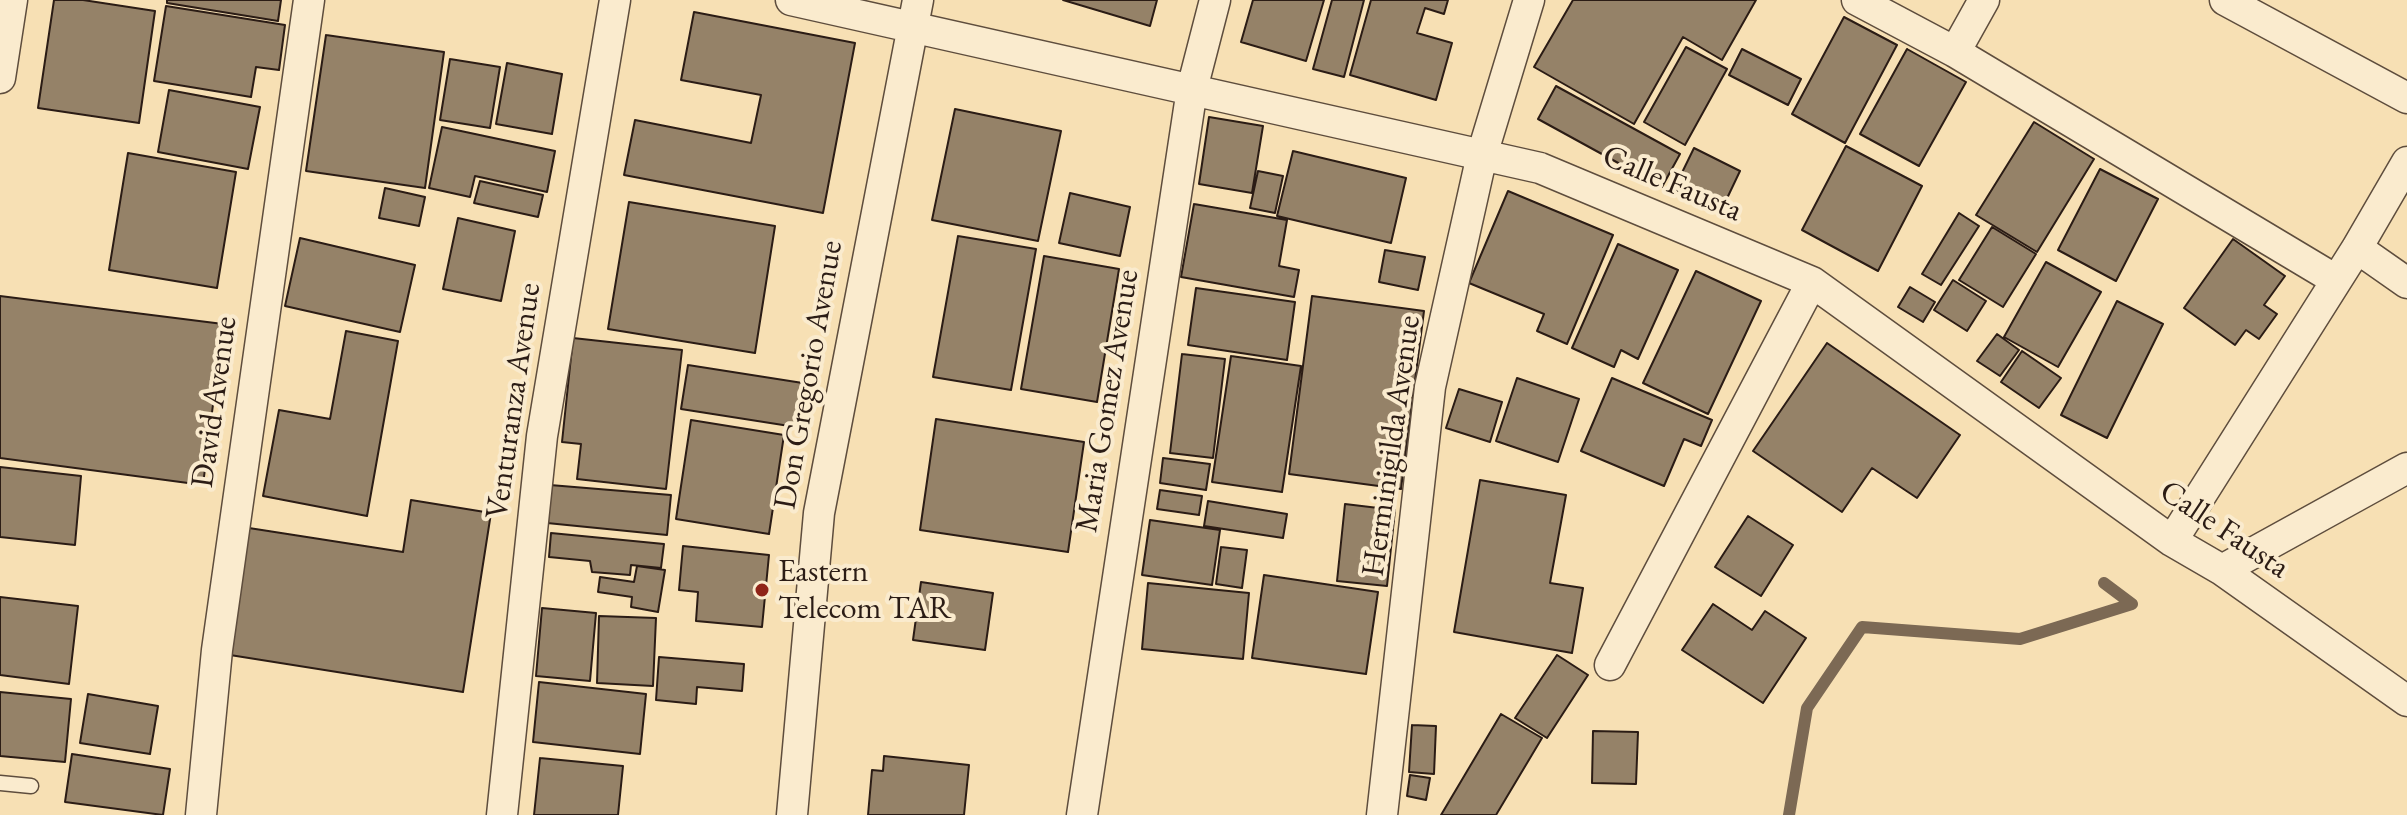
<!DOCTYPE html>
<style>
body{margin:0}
canvas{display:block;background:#f7e0b4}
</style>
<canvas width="2407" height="815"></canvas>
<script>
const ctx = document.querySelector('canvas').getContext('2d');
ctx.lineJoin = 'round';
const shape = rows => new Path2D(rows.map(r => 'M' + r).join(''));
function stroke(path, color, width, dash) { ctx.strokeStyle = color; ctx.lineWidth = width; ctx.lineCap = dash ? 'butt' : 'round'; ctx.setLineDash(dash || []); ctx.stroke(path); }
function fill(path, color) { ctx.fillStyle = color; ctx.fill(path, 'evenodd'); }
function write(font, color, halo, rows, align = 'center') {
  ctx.font = font + ' "EB Garamond",serif'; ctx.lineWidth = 8; ctx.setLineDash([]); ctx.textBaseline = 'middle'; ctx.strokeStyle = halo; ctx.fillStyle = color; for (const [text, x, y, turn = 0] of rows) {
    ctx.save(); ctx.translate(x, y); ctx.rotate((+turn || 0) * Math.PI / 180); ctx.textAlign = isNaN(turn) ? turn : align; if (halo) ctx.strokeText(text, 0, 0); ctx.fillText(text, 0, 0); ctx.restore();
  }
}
stroke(shape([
 [1789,815,1807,708,1862,627,2020,639,2132,604,2104,583]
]), '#7c6954', 12);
const building = shape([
 [54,0,83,0,155,11,139,123,38,108,54,0],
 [167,0,281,0,278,21,167,3,167,0],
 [1063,0,1157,0,1150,26,1063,0],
 [1253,0,1324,0,1306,61,1241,42,1253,0],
 [1332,0,1364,0,1344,77,1313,69,1332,0],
 [1371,0,1448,0,1444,14,1425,8,1417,33,1452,43,1436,100,1350,75,1371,0],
 [1573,0,1756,0,1722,60,1683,37,1634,124,1534,67,1573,0],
 [166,6,285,25,279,70,256,67,251,97,154,81,166,6],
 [694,12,855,43,823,213,624,175,635,120,751,143,761,95,681,80,694,12],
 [1844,17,1897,45,1845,143,1792,114,1844,17],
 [326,35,444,52,425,188,306,171,326,35],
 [1686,47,1727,69,1685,145,1644,122,1686,47],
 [1742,49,1801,79,1788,105,1729,75,1742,49],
 [1907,49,1966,82,1919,166,1860,134,1907,49],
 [450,59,500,67,490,128,440,120,450,59],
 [507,63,562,74,552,134,496,124,507,63],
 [1556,86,1680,154,1662,187,1538,119,1556,86],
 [169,90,260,107,248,169,158,152,169,90],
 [955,109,1061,131,1038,241,932,220,955,109],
 [1209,117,1263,126,1252,193,1199,184,1209,117],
 [2034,122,2094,159,2037,252,1976,215,2034,122],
 [442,127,555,151,547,192,475,176,470,197,429,188,442,127],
 [1846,146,1922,186,1878,271,1802,230,1846,146],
 [1694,148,1740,171,1721,211,1674,189,1694,148],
 [1293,151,1406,178,1391,243,1277,216,1293,151],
 [128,153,236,172,217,288,109,270,128,153],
 [2100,169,2158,199,2116,281,2058,250,2100,169],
 [1258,171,1283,176,1275,213,1250,208,1258,171],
 [480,181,543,195,538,217,474,203,480,181],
 [385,188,425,197,419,226,379,218,385,188],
 [1508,191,1613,235,1567,344,1537,331,1544,314,1469,283,1508,191],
 [1070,193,1130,207,1120,256,1059,243,1070,193],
 [629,202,775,226,755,353,608,329,629,202],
 [1194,204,1287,220,1279,266,1299,270,1294,297,1181,277,1194,204],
 [1959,213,1979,226,1941,285,1922,274,1959,213],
 [458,218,515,231,501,301,443,289,458,218],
 [1992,227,2036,254,2003,307,1959,280,1992,227],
 [958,236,1036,249,1011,390,933,377,958,236],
 [300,238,415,265,400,332,285,306,300,238],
 [2233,239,2285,276,2264,305,2277,314,2259,339,2246,330,2235,345,2184,308,2233,239],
 [1618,244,1678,270,1638,359,1621,350,1614,367,1572,348,1618,244],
 [1385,250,1425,257,1418,290,1379,282,1385,250],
 [1044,256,1119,269,1097,402,1021,389,1044,256],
 [2046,262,2101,292,2058,367,2004,337,2046,262],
 [1696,271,1761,301,1708,414,1643,383,1696,271],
 [1953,280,1986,301,1967,331,1934,310,1953,280],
 [1910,287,1935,302,1923,322,1898,307,1910,287],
 [1196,288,1295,302,1287,360,1188,345,1196,288],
 [0,296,223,324,203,485,0,458,0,296],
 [1312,296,1424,311,1401,489,1289,474,1312,296],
 [2117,301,2163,324,2107,438,2061,415,2117,301],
 [346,331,398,341,367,516,263,496,279,410,330,419,346,331],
 [1997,334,2019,350,2000,376,1977,361,1997,334],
 [573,338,682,350,666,489,577,479,581,444,562,442,573,338],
 [1827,343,1960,435,1917,498,1872,468,1842,512,1753,451,1827,343],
 [2022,351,2061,378,2039,408,2001,382,2022,351],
 [1182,354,1225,359,1213,458,1170,453,1182,354],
 [1231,356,1301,366,1282,492,1212,482,1231,356],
 [688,365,809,384,802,428,681,409,688,365],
 [1517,378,1579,399,1558,462,1496,441,1517,378],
 [1612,378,1712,420,1701,446,1684,439,1664,486,1581,451,1612,378],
 [1459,389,1502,402,1490,442,1446,428,1459,389],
 [936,419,1084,442,1068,552,920,530,936,419],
 [691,420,784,435,769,534,676,519,691,420],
 [1163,458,1210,464,1206,490,1160,483,1163,458],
 [0,467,81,476,75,545,0,537,0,467],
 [1480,480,1566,495,1550,583,1583,588,1572,653,1454,632,1480,480],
 [550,485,671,495,667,535,547,523,550,485],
 [1160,490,1202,496,1199,515,1157,509,1160,490],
 [411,500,491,513,463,692,230,655,249,528,403,552,411,500],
 [1208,501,1287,514,1283,538,1204,526,1208,501],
 [1345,504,1395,510,1387,586,1337,581,1345,504],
 [1748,516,1793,545,1761,596,1715,567,1748,516],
 [1150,520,1220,530,1212,585,1142,575,1150,520],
 [551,533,664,544,661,568,631,565,630,575,592,572,590,561,549,557,551,533],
 [683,546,769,555,762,627,696,621,698,592,679,590,683,546],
 [1221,547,1247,550,1242,588,1216,584,1221,547],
 [637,566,665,570,658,612,631,607,632,597,598,592,600,577,634,582,637,566],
 [1264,575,1378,592,1366,674,1252,658,1264,575],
 [921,582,993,593,985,650,913,640,921,582],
 [1148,583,1249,593,1243,659,1142,649,1148,583],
 [0,597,78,606,69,684,0,675,0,597],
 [1713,604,1752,630,1765,611,1806,638,1763,703,1682,650,1713,604],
 [542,608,596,613,590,681,536,676,542,608],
 [599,616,656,618,653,686,597,683,599,616],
 [1557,655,1588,675,1547,738,1515,718,1557,655],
 [659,657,744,664,742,691,697,687,696,704,656,700,659,657],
 [539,682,646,694,640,754,533,742,539,682],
 [0,692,71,699,65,762,0,756,0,692],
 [88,694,158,706,150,754,80,743,88,694],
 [1501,714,1542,738,1496,815,1441,815,1501,714],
 [1412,725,1436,726,1434,774,1409,772,1412,725],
 [1593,731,1638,732,1636,784,1592,783,1593,731],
 [72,754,170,769,163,815,65,802,72,754],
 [884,756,969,765,964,815,868,815,872,770,883,771,884,756],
 [540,758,623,766,618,815,534,815,540,758],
 [1410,775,1430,778,1426,800,1407,796,1410,775]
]);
fill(building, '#958268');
stroke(building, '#2b1c15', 2);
const service = shape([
 [0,783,31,786]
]);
const minor = shape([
 [791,0,1540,168,1812,282,2172,541,2222,570,2407,701],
 [1857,0,1955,52],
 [1984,0,1955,52,2336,280],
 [2225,0,2407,98],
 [0,78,12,0],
 [2357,248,2407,283],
 [2172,541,2357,248,2407,162],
 [2222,570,2407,468],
 [1610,665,1812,282],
 [201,815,217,650,309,0],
 [502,815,542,436,615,0],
 [792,815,819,513,918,0],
 [1082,815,1192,89,1215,0],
 [1382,815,1430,387,1482,155,1529,0]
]);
stroke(service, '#5e4d3d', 17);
stroke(minor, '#5e4d3d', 33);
stroke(service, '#faebce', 14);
stroke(minor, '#faebce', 30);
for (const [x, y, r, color] of [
 [762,590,8,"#8f2418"]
]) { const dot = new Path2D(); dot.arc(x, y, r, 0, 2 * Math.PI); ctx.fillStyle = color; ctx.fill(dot); stroke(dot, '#faebce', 3); }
write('32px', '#2b1c15', '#faebce', [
 ["Calle Fausta",1672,184,23],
 ["Don Gregorio Avenue",809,375,-80],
 ["Venturanza Avenue",514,401,-82],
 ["Maria Gomez Avenue",1108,401,-81],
 ["David Avenue",215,402,-82],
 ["Herminigilda Avenue",1392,446,-82],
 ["Calle Fausta",2224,530,34]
]);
write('32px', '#2b1c15', '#faebce', [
 ["Eastern",778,572],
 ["Telecom TAR",778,609]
], 'left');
</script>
